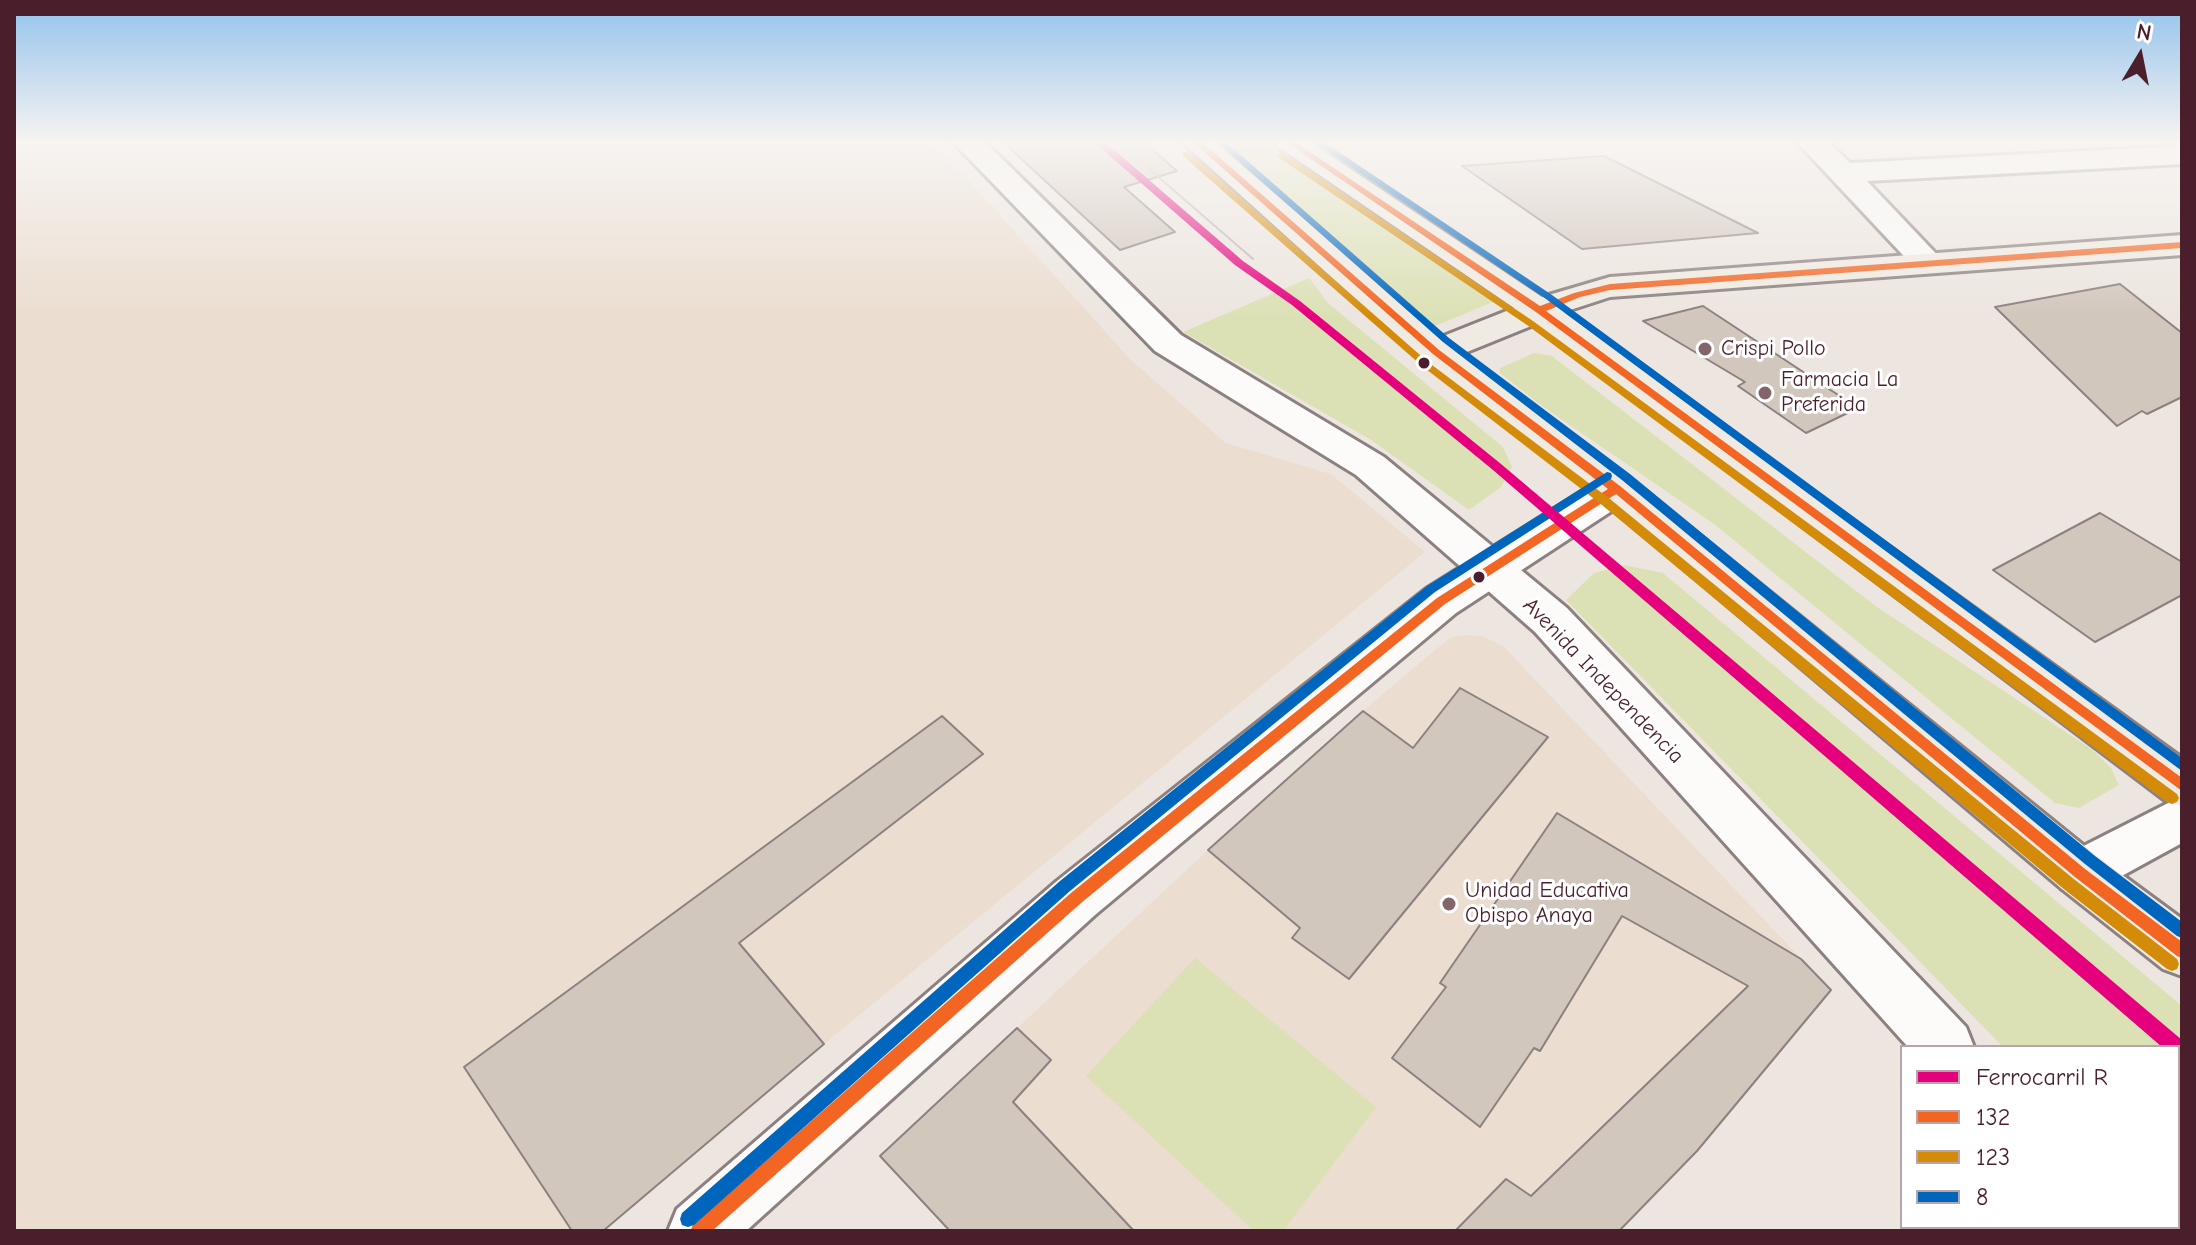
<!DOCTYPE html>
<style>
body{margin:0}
#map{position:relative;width:2196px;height:1245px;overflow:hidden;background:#ede6e0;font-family:"Comic Neue",sans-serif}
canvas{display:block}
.frame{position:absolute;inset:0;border:16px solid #4a1f2b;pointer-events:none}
.legend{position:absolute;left:1900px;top:1045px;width:280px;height:184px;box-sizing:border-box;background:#fff;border:2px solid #b7a5aa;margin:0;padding:10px 14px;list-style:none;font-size:24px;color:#4a1f2b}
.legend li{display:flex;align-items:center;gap:16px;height:40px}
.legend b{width:40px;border:2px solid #b7a5aa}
.north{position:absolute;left:2100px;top:16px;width:80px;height:80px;-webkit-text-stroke:6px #fff;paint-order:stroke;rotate:10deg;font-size:22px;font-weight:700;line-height:32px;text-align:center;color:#4a1f2b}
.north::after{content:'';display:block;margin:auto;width:28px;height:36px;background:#4a1f2b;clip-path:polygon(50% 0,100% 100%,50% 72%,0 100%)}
</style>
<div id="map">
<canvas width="2196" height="1245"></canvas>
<div class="frame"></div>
<ul class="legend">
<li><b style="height:10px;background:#e5007d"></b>Ferrocarril R</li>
<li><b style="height:10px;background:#f26522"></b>132</li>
<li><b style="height:10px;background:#d48b09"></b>123</li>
<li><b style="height:10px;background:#0065bd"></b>8</li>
</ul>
<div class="north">N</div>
</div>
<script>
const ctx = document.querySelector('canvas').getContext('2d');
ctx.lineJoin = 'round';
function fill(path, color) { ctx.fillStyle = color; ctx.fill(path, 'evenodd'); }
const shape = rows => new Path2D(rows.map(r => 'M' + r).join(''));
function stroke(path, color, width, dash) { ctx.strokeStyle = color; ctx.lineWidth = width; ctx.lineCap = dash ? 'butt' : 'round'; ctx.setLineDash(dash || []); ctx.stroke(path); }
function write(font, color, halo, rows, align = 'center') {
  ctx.font = font + ' "Comic Neue",sans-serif'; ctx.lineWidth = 6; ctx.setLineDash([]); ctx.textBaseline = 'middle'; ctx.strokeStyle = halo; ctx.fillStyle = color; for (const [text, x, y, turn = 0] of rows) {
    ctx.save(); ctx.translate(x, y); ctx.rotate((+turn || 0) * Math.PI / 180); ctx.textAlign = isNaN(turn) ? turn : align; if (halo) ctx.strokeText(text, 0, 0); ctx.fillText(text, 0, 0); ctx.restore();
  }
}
fill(shape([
 [14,142,929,142,970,182,1130,359,1226,443,1331,474,1425,552,824,1044,603,1231,14,1231],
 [1466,635,1482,636,1503,646,1831,990,1697,1151,1619,1231,950,1231,880,1156,1208,850,1363,711,1441,645,1452,637]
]), '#ebddd0');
fill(shape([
 [1220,142,1269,142,1474,283,1494,297,1493,302,1435,326],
 [1309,278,1328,303,1503,447,1512,467,1501,487,1469,510,1371,440,1183,332],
 [1534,353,1552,356,1877,607,2093,750,2111,768,2119,785,2079,808,2055,803,1714,524,1539,404,1500,373,1500,368],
 [1624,565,1663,573,2182,1006,2182,1218,2178,1222,2178,1047,2003,1047,1566,600,1594,573],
 [1195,958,1376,1107,1283,1231,1254,1231,1086,1076]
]), '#dce1b5');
const building = shape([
 [1003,142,1144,142,1177,171,1124,187,1175,232,1120,250,1003,142],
 [1604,156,1758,233,1582,249,1462,166,1604,156],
 [2120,284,2182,333,2182,397,2147,414,2142,411,2117,426,1995,307,2120,284],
 [1703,306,1858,408,1806,433,1738,386,1745,382,1643,321,1703,306],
 [2100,513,2182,562,2182,595,2095,642,1993,570,2100,513],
 [1460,688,1548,737,1349,979,1292,938,1300,928,1208,850,1363,711,1413,748,1460,688],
 [942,716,983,754,739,943,824,1044,603,1231,572,1231,464,1067,942,716],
 [1557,813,1801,959,1831,990,1697,1151,1619,1231,1455,1231,1506,1179,1531,1196,1748,986,1622,916,1540,1051,1534,1048,1480,1127,1392,1058,1446,987,1440,983,1557,813],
 [1017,1028,1051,1060,1013,1102,1134,1231,950,1231,880,1156,1017,1028]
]);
fill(building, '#d2c7bd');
stroke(building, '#8c8080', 2);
const minor = shape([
 [953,142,985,142,1181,335,1384,457,1567,608,1966,1027,1974,1047,1908,1047,1535,632,1356,475,1155,351,953,142],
 [1797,142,1828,142,1850,163,2182,146,2182,164,1867,181,1943,261,1939,268,1927,271,1915,268,1797,142],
 [2081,1227,2146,1227,2147,1231,2082,1231,2081,1227]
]);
const tertiary = shape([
 [2182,796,2182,843,2098,889,2080,896,2062,889,2054,873,2062,857,2182,796]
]);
const secondary = shape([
 [1616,475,1630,479,1636,489,1630,499,1456,613,1095,915,746,1231,668,1231,677,1209,1057,881,1426,589,1602,479,1616,475]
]);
const trunk = shape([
 [1182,142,1215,142,1441,337,1514,308,1280,148,1275,142,1310,142,1542,297,1610,277,2182,235,2182,255,1610,297,1564,312,2182,758,2182,806,2165,800,1536,324,1462,354,1630,479,2098,857,2182,919,2182,976,2163,969,2062,889,1602,499,1423,360,1182,142]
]);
stroke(minor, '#8c8080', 6);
stroke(tertiary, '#8c8080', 6);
stroke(secondary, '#8c8080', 6);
stroke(trunk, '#8c8080', 6);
fill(minor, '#fcfbfa');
fill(tertiary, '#fcfbfa');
fill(secondary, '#fcfbfa');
fill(trunk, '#f0ebe2');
stroke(shape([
 [1118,142,1253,259]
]), '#bab4b5', 2);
fill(shape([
 [1193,142,1202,142,1439,350,1620,486,2085,869,2182,942,2182,958,2177,956,2075,877,1616,494,1445,604,1081,903,712,1231,690,1231,693,1225,1071,893,1437,598,1608,489,1433,354,1193,142],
 [1286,142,1295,142,1540,306,1574,293,1610,284,2182,242,2182,248,1610,290,1580,297,1546,311,2182,778,2182,791,1536,312,1286,142]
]), '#f26522');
fill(shape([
 [1183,152,1189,152,1428,362,1610,499,2075,880,2177,959,2179,964,2177,969,2172,971,2167,969,2065,890,1602,505,1422,366,1183,156,1183,152],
 [1278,153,1284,153,1533,321,2177,794,2179,798,2177,802,2172,804,2167,802,1527,325,1278,157,1278,153]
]), '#d48b09');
fill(shape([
 [1217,142,1226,142,1449,338,1630,474,2095,856,2182,922,2182,938,2177,936,2085,864,1622,480,1443,342,1217,142],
 [1315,142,1324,142,1552,295,2182,758,2182,771,1546,299,1315,142],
 [1607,472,1611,473,1612,476,1611,479,1435,592,1070,891,694,1225,688,1227,682,1225,680,1219,682,1213,1060,881,1427,586,1607,472]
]), '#0065bd');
fill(shape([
 [1094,142,1105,142,1243,261,1300,301,1501,464,2182,1040,2182,1054,2178,1055,2178,1047,2162,1047,1493,470,1292,305,1235,265,1094,142]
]), '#e5007d');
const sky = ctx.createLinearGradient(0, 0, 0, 316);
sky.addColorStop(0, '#93c2ec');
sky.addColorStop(0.45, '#f7f4f1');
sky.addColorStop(1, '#f7f4f100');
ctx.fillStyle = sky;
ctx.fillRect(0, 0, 2196, 316);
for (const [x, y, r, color] of [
 [1705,349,8,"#83656a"],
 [1424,363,7,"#4a1f2b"],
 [1765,393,8,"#83656a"],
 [1479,577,7,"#4a1f2b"],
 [1449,904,8,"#83656a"]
]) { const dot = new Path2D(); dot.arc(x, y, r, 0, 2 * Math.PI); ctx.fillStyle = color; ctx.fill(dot); stroke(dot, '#fff', 3); }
write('22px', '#4a1f2b', '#fff', [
 ["Crispi Pollo",1721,349],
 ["Farmacia La",1781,380],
 ["Preferida",1781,405],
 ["Unidad Educativa",1465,891],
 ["Obispo Anaya",1465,916]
], 'left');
write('22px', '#4a1f2b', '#fff', [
 ["Avenida Independencia",1603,681,46]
]);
</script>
